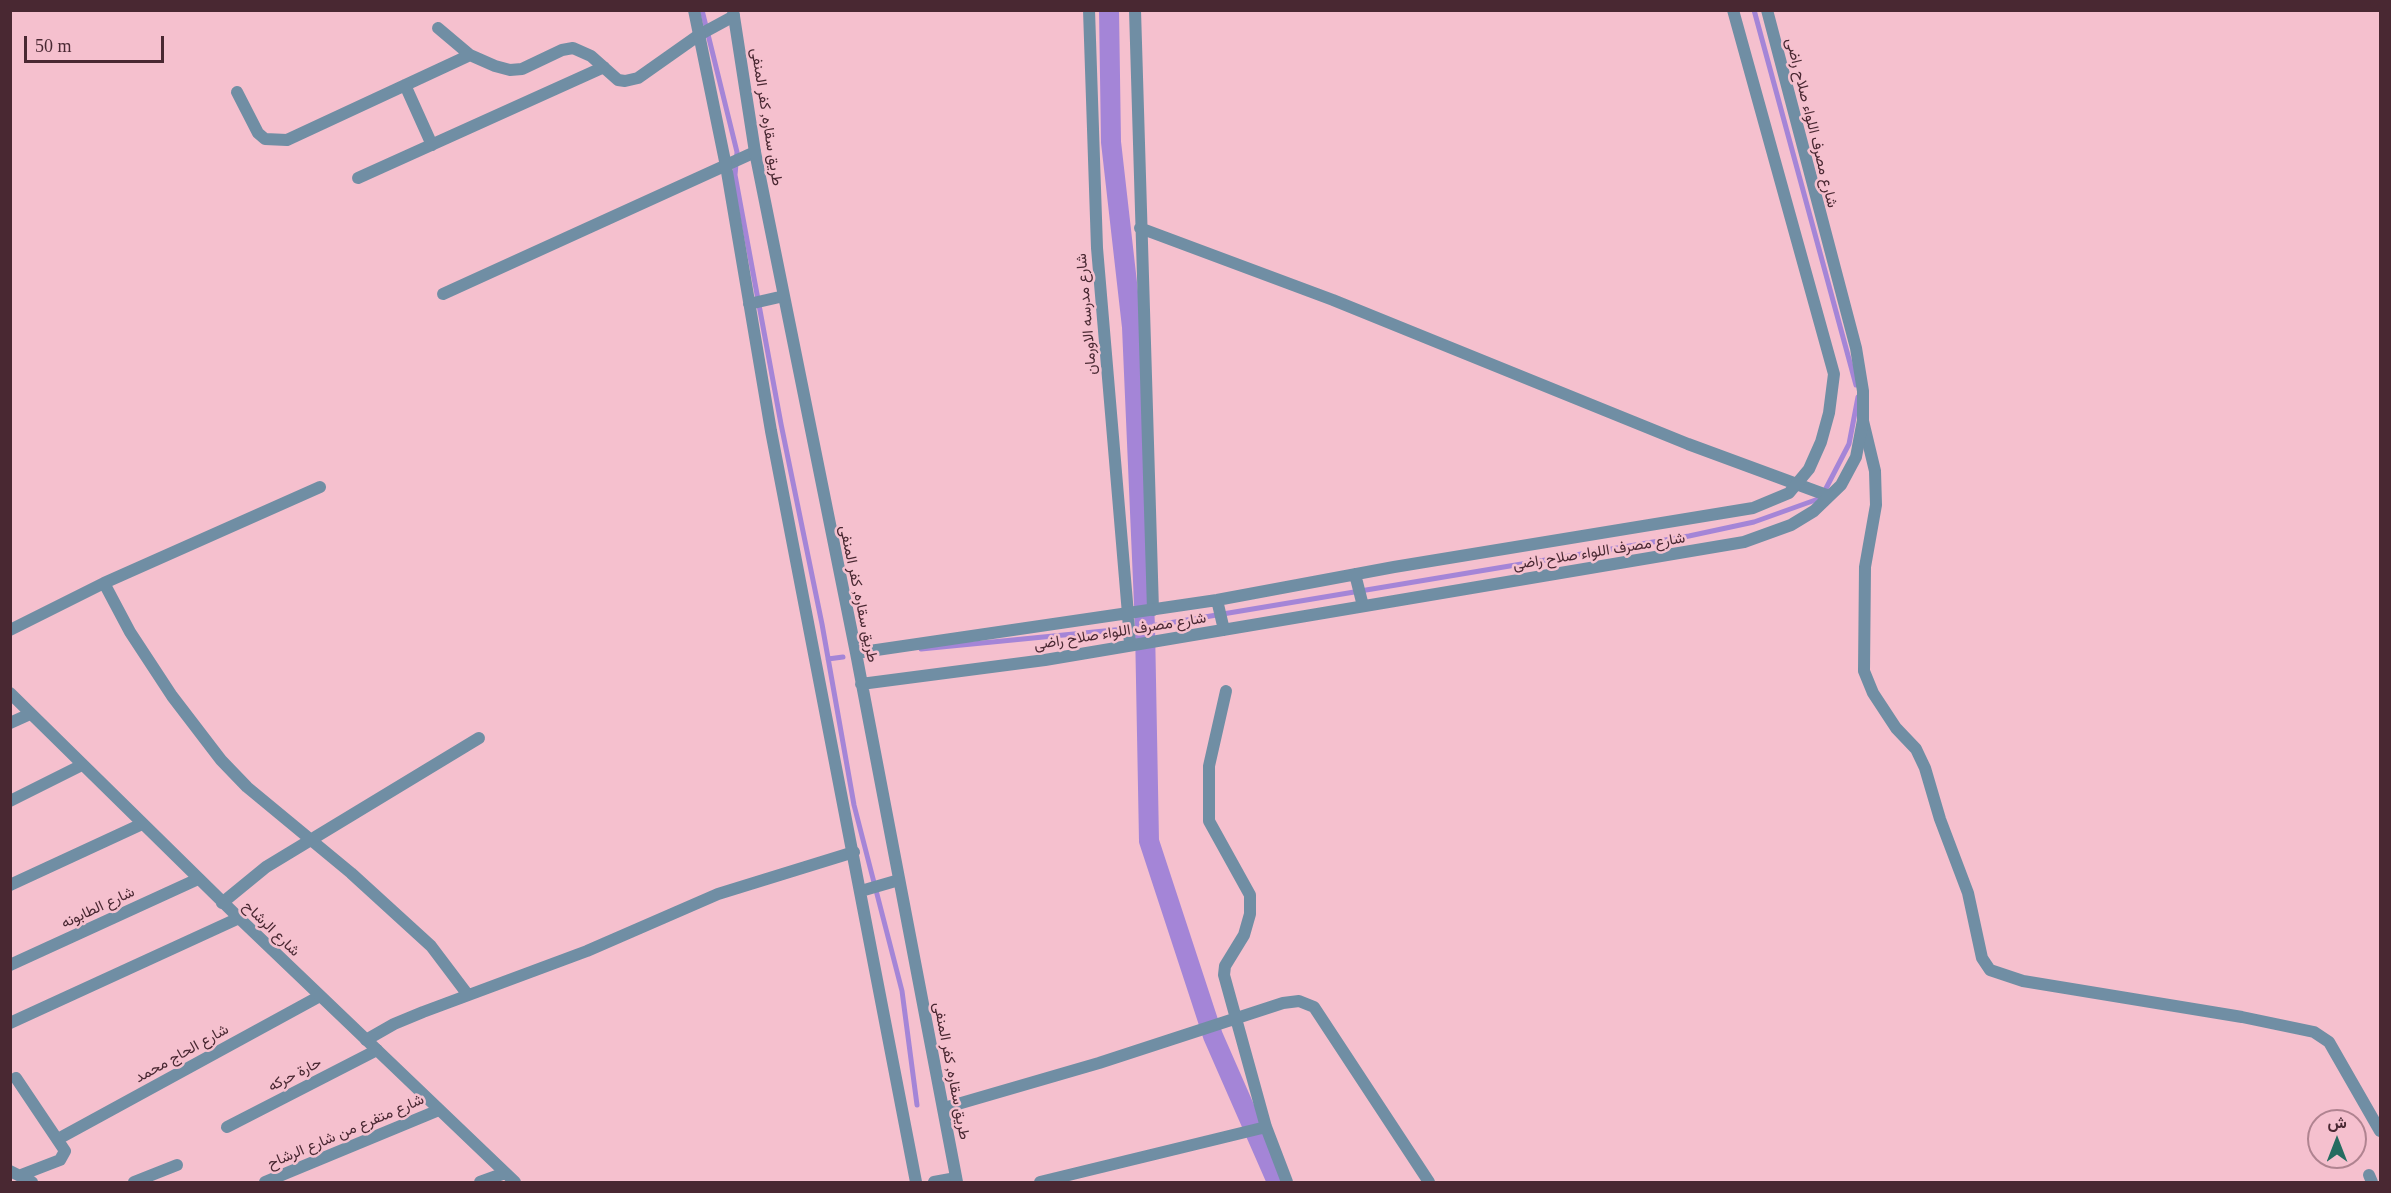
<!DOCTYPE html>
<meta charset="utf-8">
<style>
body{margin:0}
#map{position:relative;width:2391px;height:1193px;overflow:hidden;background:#f5c0ce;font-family:"Times New Roman",Vazirmatn,serif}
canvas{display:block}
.frame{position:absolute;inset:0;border:12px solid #492832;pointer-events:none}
.north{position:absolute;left:2307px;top:1109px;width:60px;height:60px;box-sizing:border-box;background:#f5c0ce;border:2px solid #b08390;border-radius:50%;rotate:0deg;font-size:16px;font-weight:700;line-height:24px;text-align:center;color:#492832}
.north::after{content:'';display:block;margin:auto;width:21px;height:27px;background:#256c60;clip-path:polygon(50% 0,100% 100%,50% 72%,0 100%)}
.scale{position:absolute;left:24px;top:36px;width:140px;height:27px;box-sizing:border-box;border:3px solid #492832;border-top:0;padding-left:8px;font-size:18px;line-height:21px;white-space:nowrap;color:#492832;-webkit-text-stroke:4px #f5c0ce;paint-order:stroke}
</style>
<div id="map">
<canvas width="2391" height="1193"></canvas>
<div class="frame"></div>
<div class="north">ش</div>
<div class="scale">50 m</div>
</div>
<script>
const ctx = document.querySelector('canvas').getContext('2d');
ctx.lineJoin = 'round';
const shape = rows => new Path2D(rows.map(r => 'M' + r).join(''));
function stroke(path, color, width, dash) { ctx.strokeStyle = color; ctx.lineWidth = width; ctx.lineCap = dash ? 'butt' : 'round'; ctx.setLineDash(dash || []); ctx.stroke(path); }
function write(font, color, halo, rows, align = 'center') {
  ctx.font = font + ' "Times New Roman",Vazirmatn,serif'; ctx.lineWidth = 5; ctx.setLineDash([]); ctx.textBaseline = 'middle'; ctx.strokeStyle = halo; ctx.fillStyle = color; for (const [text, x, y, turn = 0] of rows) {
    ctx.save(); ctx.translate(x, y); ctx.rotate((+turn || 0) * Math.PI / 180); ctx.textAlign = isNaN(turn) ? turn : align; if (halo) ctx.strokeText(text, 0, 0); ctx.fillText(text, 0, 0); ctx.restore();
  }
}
stroke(shape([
 [702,10,737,152,735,175,781,424,822,624,854,805,902,991,917,1105],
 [1754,10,1856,385],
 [921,649,1145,627,1689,536,1754,522,1821,498,1849,444,1858,397],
 [828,659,843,657]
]), '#a485d7', 5);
stroke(shape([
 [1109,10,1111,142,1132,327,1145,627,1149,841,1213,1036,1277,1182]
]), '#a485d7', 20);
stroke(shape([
 [1089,10,1097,248,1128,614],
 [1135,10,1153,610],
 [438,28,470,55,495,66,510,70,522,69,562,50,573,48,591,56,618,80,625,81,638,78,699,35,734,16],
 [405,85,432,145],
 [237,92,258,133,265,139,287,140,470,55],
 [358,178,604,67],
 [1140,228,1333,300,1688,444,1829,496],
 [443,294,755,152],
 [1863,421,1875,471,1876,505,1865,567,1864,671,1873,693,1896,728,1916,749,1925,768,1940,819,1968,893,1982,958,1990,970,2023,981,2242,1017,2314,1032,2329,1042,2380,1131],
 [104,583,130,632,172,696,221,760,247,787,351,873,431,946,468,995],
 [10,630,104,583,320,487],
 [1226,691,1209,766,1209,821,1250,895,1250,914,1244,935,1225,966,1224,975,1266,1127,1287,1182],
 [10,723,30,714],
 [10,801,82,765],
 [10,885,142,824],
 [222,903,266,867,479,738],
 [10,965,198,879],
 [10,1023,239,918],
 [366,1040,394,1024,423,1012,587,951,718,894,854,852],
 [16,1078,65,1151,60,1160,21,1175],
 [944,1108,1099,1063,1283,1003,1299,1001,1314,1007,1429,1182],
 [227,1127,377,1050],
 [58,1139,320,996],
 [10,1171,32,1182],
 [2369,1175,2372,1182],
 [134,1182,177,1165],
 [265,1182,439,1110],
 [480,1182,505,1173],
 [934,1182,956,1178],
 [1040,1182,1266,1127]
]), '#708ea4', 12);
stroke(shape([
 [694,10,726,166,771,431,916,1182],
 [733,10,755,152,856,653,957,1182],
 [749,304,784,296],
 [1355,574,1363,606],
 [1217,600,1224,630],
 [1128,614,1130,645],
 [856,653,1217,600,1394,567,1753,508,1789,493,1809,469,1821,442,1829,413,1834,374,1733,10],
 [861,684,1045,660,1744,542,1791,525,1814,511,1841,485,1856,457,1863,420,1863,391,1856,348,1767,10],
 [10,693,239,918,515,1182],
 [861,891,899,880]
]), '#708ea4', 12);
write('15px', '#492832', '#f5c0ce', [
 ["طريق سقاره, كفر المنفى",766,117,81],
 ["شارع مصرف اللواء صلاح راضى",1811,123,76],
 ["شارع مدرسه الاورمان",1087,314,-95],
 ["شارع مصرف اللواء صلاح راضى",1599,552,-9],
 ["طريق سقاره, كفر المنفى",858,594,78],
 ["شارع مصرف اللواء صلاح راضى",1120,632,-9],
 ["شارع الطابونه",98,908,-25],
 ["شارع الرشاح",271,929,44],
 ["شارع الحاج محمد",182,1054,-29],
 ["طريق سقاره, كفر المنفى",951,1071,79],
 ["حارة حركه",295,1075,-27],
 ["شارع متفرع من شارع الرشاح",346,1132,-23]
]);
</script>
